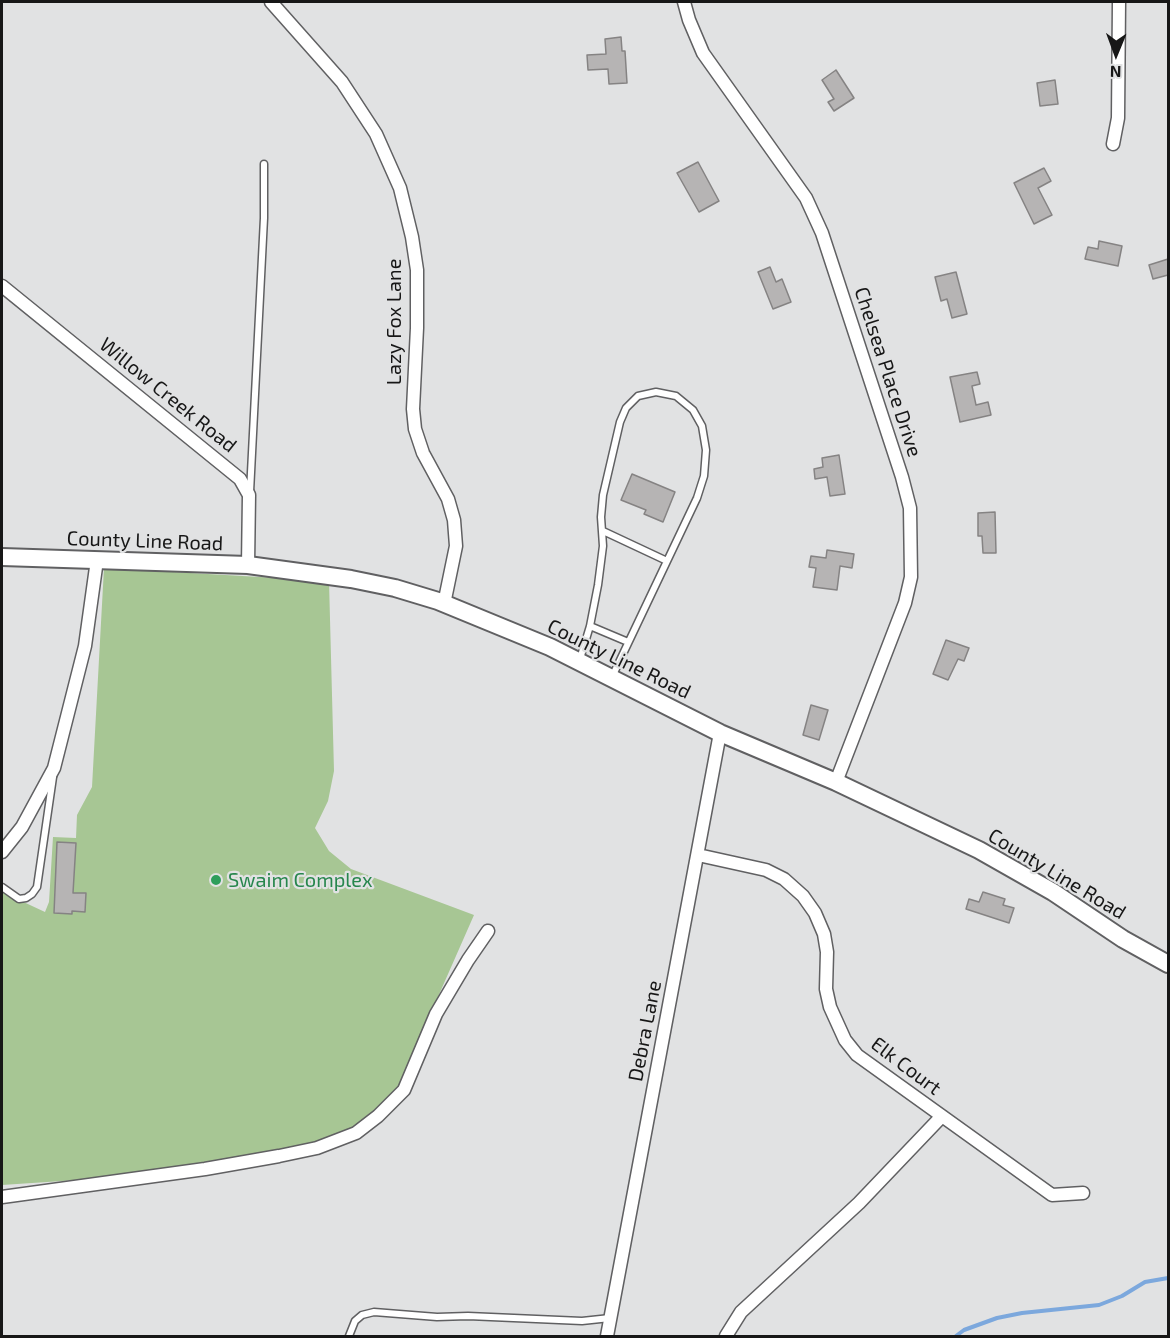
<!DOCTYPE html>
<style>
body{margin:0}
#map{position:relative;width:1170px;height:1338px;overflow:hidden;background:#e1e2e3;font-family:"Exo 2",sans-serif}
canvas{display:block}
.frame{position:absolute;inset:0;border:3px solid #171717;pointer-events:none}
.north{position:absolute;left:1086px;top:24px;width:60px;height:60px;-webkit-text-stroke:4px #e1e2e3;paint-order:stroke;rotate:181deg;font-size:16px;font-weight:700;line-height:24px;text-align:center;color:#171717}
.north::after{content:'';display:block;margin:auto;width:21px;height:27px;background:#171717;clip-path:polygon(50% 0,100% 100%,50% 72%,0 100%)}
</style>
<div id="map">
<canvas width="1170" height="1338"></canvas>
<div class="frame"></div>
<div class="north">N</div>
</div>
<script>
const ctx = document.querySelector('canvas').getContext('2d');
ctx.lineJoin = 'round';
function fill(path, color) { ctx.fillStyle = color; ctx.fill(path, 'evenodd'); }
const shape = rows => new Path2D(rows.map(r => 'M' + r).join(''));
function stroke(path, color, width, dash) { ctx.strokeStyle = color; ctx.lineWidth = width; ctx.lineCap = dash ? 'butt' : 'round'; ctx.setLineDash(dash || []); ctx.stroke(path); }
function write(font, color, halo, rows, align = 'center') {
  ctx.font = font + ' "Exo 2",sans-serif'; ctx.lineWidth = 4.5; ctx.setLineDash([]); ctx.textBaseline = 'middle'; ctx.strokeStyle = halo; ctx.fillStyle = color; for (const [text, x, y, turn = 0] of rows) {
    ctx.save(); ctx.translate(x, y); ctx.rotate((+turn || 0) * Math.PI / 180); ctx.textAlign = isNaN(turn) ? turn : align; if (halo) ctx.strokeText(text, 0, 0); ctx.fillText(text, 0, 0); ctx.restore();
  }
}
fill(shape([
 [104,568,329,581,334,771,328,801,315,828,329,851,351,869,474,915,397,1090,365,1124,315,1145,200,1163,122,1177,2,1185,2,892,45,912,49,902,53,837,76,838,77,815,92,787]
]), '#a7c694');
stroke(shape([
 [956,1336,964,1330,997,1318,1022,1313,1099,1305,1122,1296,1145,1282,1168,1278]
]), '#7ca8dd', 4);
const building = shape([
 [621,37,622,51,625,51,627,83,609,84,608,69,588,70,587,55,606,54,605,39,621,37],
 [836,70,854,98,834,111,828,102,834,99,822,80,836,70],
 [1055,80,1058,104,1040,106,1037,83,1055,80],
 [698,162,719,201,699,212,677,173,698,162],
 [1044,168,1051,181,1038,188,1052,215,1034,224,1014,183,1044,168],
 [1099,241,1122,246,1118,266,1085,259,1088,247,1098,249,1099,241],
 [1168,259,1168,275,1153,279,1149,265,1168,259],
 [770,267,776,282,782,279,791,302,773,309,758,272,770,267],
 [956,272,967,314,952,318,947,299,941,301,935,277,956,272],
 [977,372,980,384,972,386,976,405,988,402,991,415,960,422,950,377,977,372],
 [839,455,845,494,830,496,827,477,815,479,814,469,823,467,822,458,839,455],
 [632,474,675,492,663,522,644,514,646,510,621,500,632,474],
 [995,512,996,553,983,553,982,536,978,536,978,513,995,512],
 [827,550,854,554,852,568,840,566,837,590,813,587,816,568,809,567,811,556,826,558,827,550],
 [946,640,969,648,964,661,958,659,948,680,933,674,946,640],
 [811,705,828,710,819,740,803,735,811,705],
 [57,842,76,843,73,893,86,893,85,912,72,911,72,914,54,913,57,842],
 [983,892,1005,899,1003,905,1014,908,1009,923,966,909,969,899,979,902,983,892]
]);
fill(building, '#b6b4b4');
stroke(building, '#858383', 1.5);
const lane = shape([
 [250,492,264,218,264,164],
 [603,531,667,561],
 [590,626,628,642],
 [580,659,590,626,598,585,603,546,601,517,603,495,620,422,626,408,638,396,656,392,676,396,693,410,702,426,706,450,704,476,697,498,612,677],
 [2,887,19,899,26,898,32,894,37,887,53,777],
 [349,1336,355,1321,362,1315,374,1312,437,1317,468,1316,582,1321,610,1318]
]);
const street = shape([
 [271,2,342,82,376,134,400,188,412,237,417,270,417,328,413,409,415,429,423,453,448,499,454,520,456,546,444,604],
 [684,2,689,20,703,53,806,198,822,233,902,477,910,508,911,577,905,603,836,782],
 [1113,144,1118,118,1119,2],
 [2,286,240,479,249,495,248,565],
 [2,852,22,827,54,768,85,646,97,560],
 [698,855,766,870,784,879,803,896,815,913,824,934,827,952,826,989,830,1007,845,1040,857,1055,1052,1195,1083,1193],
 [2,1197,205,1169,279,1156,317,1148,356,1133,378,1116,404,1090,436,1014,468,960,488,931],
 [607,1336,720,733],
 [726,1336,741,1312,859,1203,942,1116]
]);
const secondary = shape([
 [2,557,248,565,351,579,395,588,438,601,550,647,720,733,836,782,979,850,1053,892,1123,939,1168,964]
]);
stroke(lane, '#606062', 9);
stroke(street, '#606062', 15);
stroke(secondary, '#606062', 20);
stroke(lane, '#fff', 6);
stroke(street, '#fff', 12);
stroke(secondary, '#fff', 16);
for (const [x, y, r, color] of [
 [216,880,6,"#2e9e5b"]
]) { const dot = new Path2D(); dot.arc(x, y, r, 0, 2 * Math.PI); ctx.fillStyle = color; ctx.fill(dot); stroke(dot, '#e1e2e3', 2); }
write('20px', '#171717', '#e1e2e3', [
 ["Lazy Fox Lane",394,322,-90],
 ["Chelsea Place Drive",888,372,72],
 ["Willow Creek Road",168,395,39],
 ["County Line Road",145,541,2],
 ["County Line Road",619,659,26],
 ["County Line Road",1057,874,31],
 ["Debra Lane",645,1031,-79],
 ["Elk Court",906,1066,37]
]);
write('20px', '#27864d', '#e1e2e3', [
 ["Swaim Complex",228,880]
], 'left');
</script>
